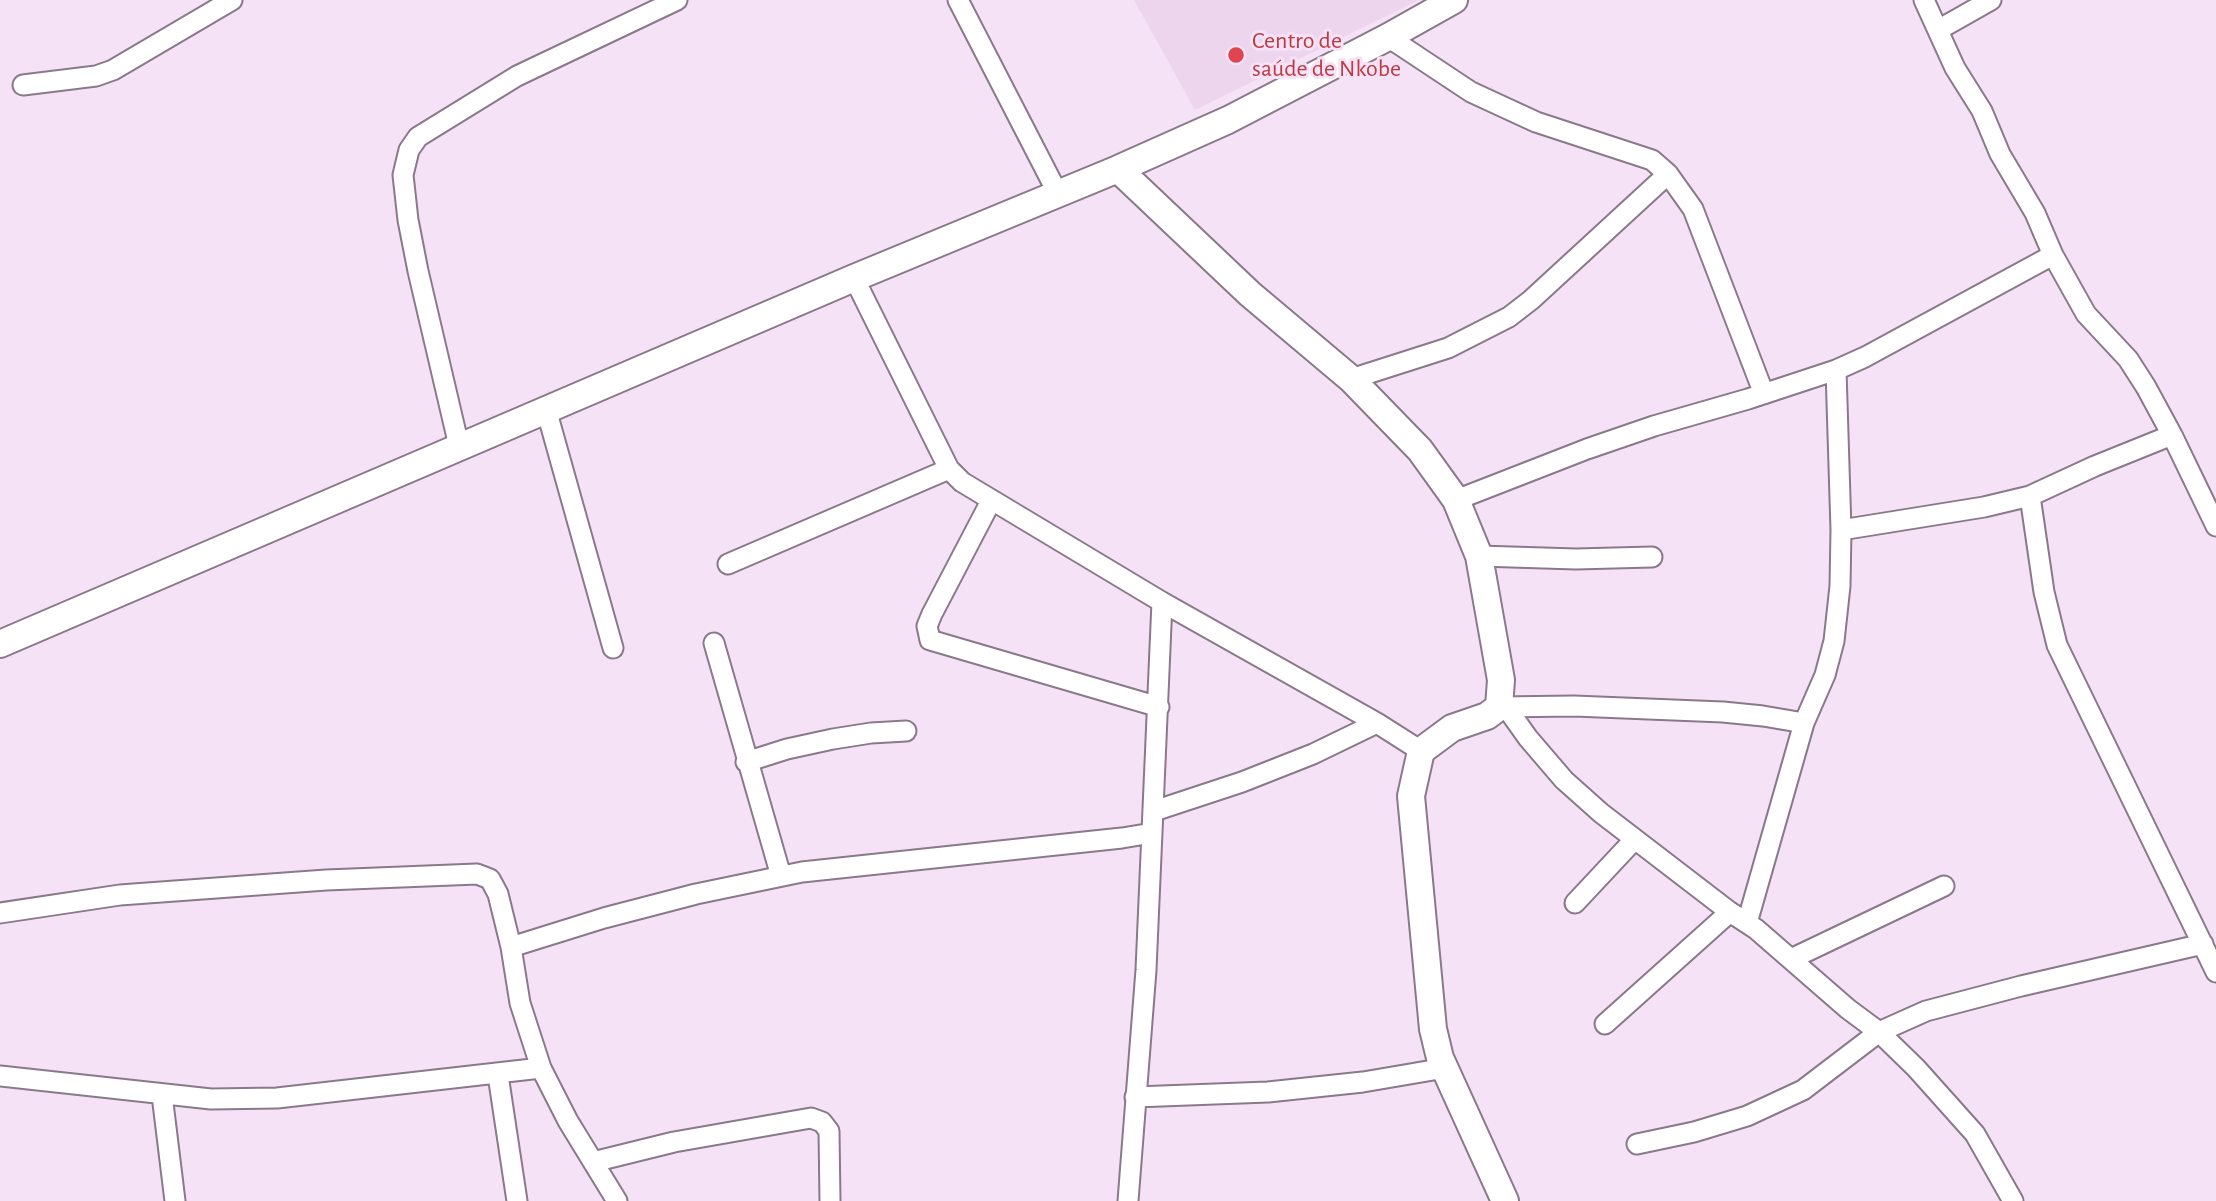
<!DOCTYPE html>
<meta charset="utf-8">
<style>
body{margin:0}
canvas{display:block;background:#f6e2f6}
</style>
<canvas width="2216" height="1201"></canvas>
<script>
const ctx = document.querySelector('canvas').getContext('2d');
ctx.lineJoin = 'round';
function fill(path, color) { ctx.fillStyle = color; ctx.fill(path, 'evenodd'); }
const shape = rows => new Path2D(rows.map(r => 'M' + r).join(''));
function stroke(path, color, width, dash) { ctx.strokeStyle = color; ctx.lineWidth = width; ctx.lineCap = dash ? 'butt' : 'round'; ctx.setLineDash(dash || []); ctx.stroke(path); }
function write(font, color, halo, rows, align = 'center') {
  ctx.font = font + ' "Alegreya Sans",sans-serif'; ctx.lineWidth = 6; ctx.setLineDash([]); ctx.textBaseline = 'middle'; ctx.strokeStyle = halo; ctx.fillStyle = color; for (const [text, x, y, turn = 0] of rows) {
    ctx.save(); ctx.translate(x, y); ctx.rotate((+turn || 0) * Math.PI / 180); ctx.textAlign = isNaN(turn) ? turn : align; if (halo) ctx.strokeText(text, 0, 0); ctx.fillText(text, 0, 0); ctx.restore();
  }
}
fill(shape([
 [1134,0,1419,0,1195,110]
]), '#eed5ee');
const street = shape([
 [958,0,1058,194],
 [1924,0,1955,68,1982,111,2000,154,2035,213,2053,255,2086,314,2128,359,2146,387,2172,435,2216,526],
 [1938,30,1991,0],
 [1388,37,1471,92,1536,122,1652,160,1668,174,1693,209,1764,394],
 [23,85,96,76,113,70,232,0],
 [854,278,949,469,962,482,1162,602,1377,723,1421,751],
 [1351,379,1448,348,1509,317,1531,300,1668,174],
 [546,409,613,648],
 [459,446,418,271,408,220,403,175,409,150,418,137,517,76,677,0],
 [2030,496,2044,592,2057,645,2216,972],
 [1456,500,1587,449,1654,426,1748,399,1836,370,1865,357,2053,255],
 [991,501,932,614,927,626,930,640,1159,707],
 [1841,530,1984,507,2030,496,2095,466,2172,435],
 [1479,556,1576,559,1652,557],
 [728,564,949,469],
 [714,643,781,876],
 [1499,707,1574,706,1723,712,1763,716,1804,723],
 [1506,707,1528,738,1564,780,1601,813,1730,912,1756,929,1848,1009,1879,1032,1916,1068,1975,1134,2013,1201],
 [746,762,787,749,833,739,871,733,906,731],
 [1154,811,1242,782,1313,754,1377,723],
 [1575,903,1634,840],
 [0,913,120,895,326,880,477,874,490,879,498,894,511,947,520,1003,541,1068,568,1121,617,1201],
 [1747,923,1804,723,1825,675,1834,641,1840,586,1841,530,1836,370],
 [511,947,604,918,696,894,802,872,1122,838,1152,833],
 [1791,959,1944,886],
 [1605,1024,1730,912],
 [498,1075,517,1201],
 [0,1076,211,1099,277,1098,541,1068],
 [162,1095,175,1201],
 [1135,1097,1268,1092,1363,1082,1445,1068],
 [1637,1144,1694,1132,1747,1116,1803,1090,1879,1032,1926,1011,2021,986,2203,944],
 [593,1162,674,1142,811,1118,822,1122,829,1131,830,1201],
 [1128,1201,1146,970,1162,602]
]);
const secondary = shape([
 [1118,169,1250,294,1351,379,1420,450,1456,500,1479,556,1501,680,1499,707,1487,716,1452,728,1421,751,1411,796,1433,1029,1440,1058,1505,1201],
 [0,644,854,278,1118,169,1228,120,1388,37,1454,0]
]);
stroke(street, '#8a798a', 23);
stroke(secondary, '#8a798a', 30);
stroke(street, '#fff', 19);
stroke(secondary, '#fff', 26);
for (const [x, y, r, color] of [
 [1236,55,9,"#e0444e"]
]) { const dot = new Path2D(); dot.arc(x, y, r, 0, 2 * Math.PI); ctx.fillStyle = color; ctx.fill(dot); stroke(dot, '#f6e2f6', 2.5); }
write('24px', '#be3a42', '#f6e2f6', [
 ["Centro de",1252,41],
 ["saúde de Nkobe",1252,69]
], 'left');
</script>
